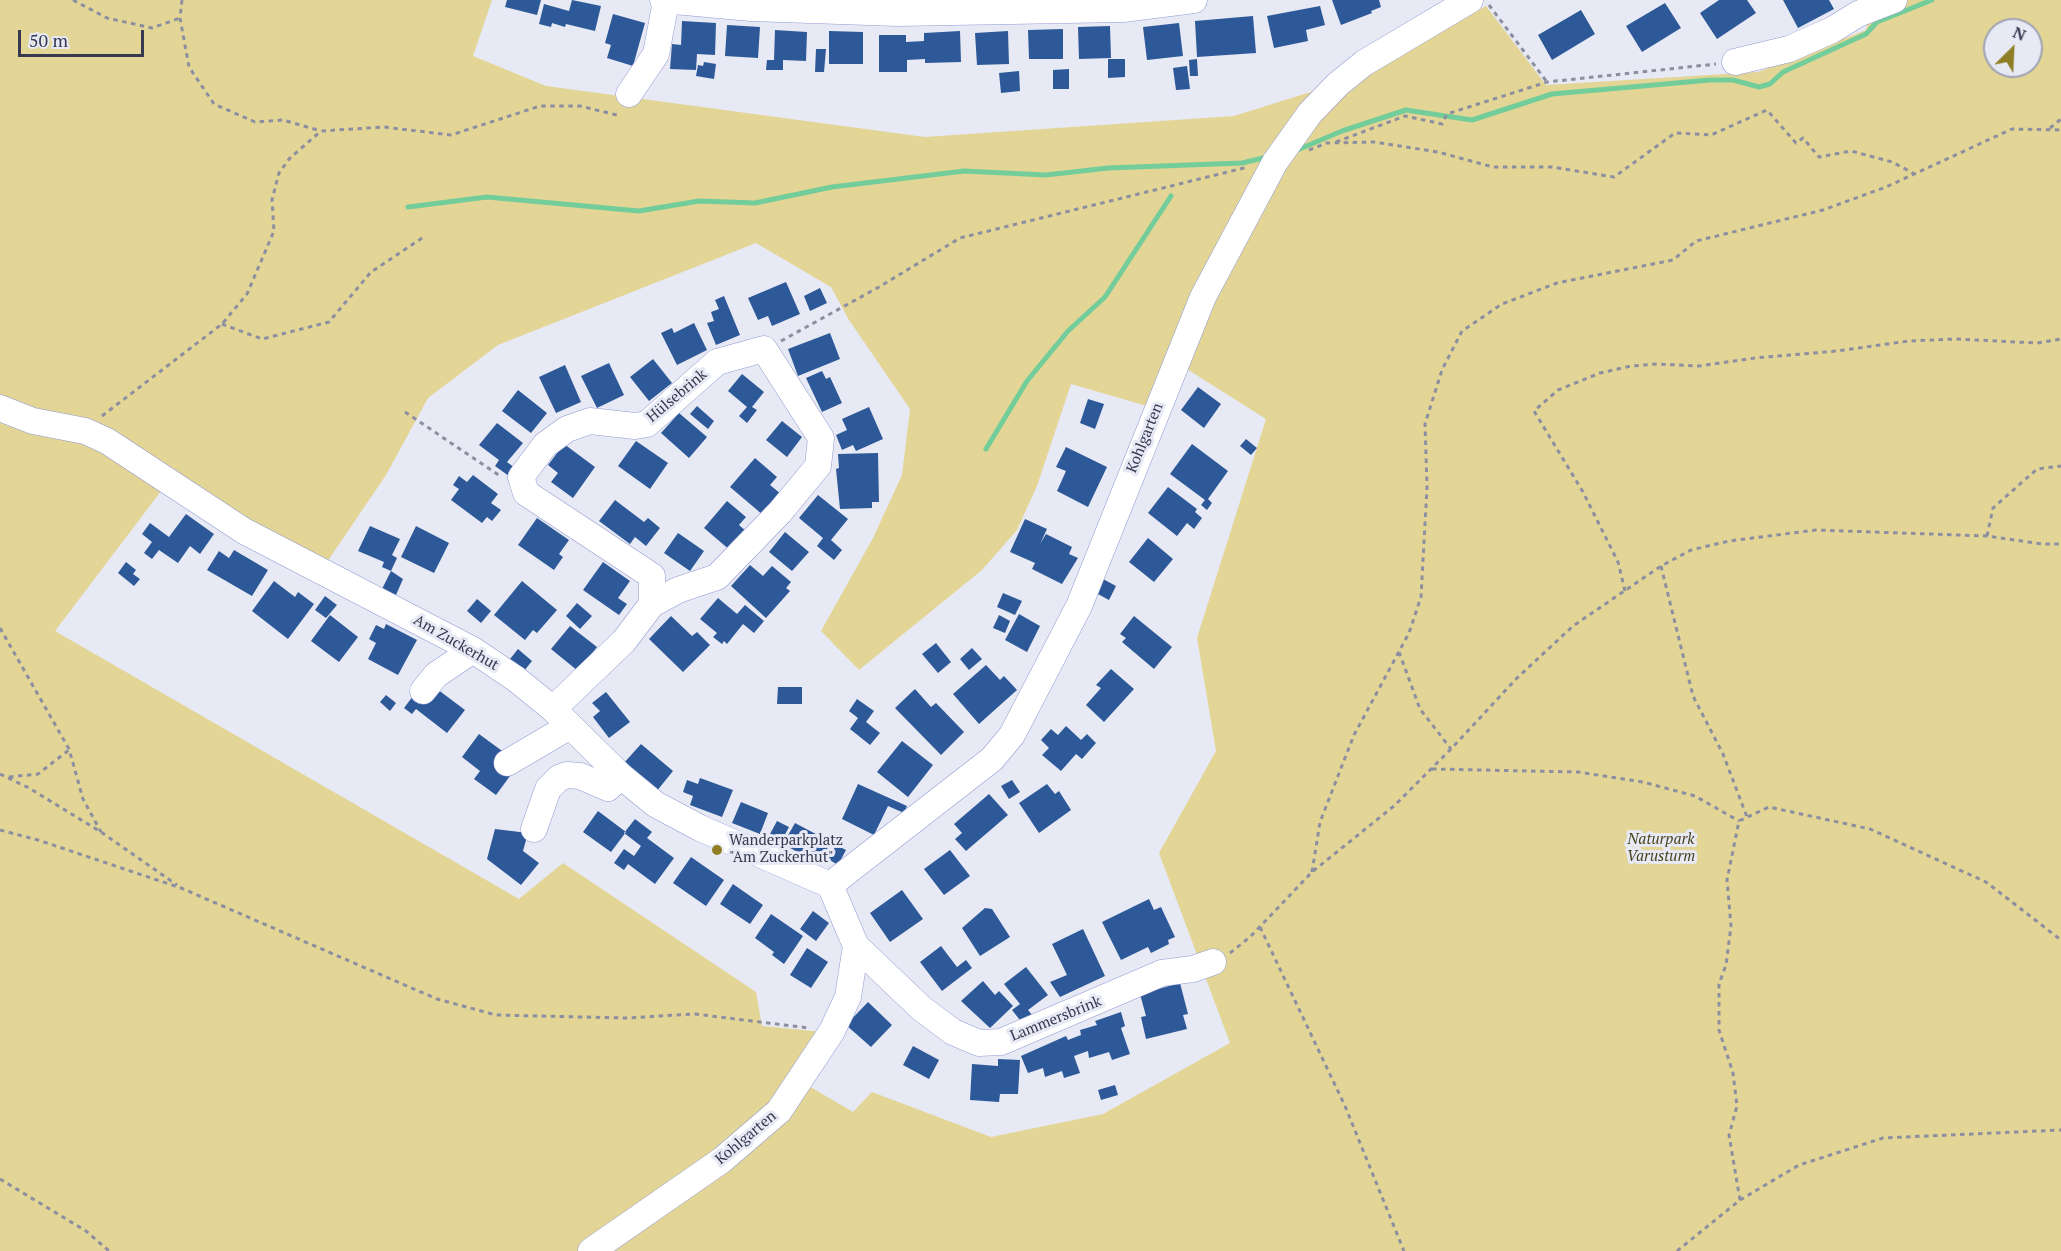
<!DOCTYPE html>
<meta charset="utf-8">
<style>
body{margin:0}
#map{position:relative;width:2061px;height:1251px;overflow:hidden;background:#e7e9f5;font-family:"PT Serif",serif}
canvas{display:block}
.north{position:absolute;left:1983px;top:18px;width:60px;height:60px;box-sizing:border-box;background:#e7e9f5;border:2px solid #a0a3b3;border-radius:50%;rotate:24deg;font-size:16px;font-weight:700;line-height:24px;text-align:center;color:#363950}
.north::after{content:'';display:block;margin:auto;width:21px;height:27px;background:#907e25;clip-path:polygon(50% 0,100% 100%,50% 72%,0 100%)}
.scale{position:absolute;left:18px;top:30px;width:126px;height:27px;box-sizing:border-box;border:3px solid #363950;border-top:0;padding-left:8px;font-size:18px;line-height:21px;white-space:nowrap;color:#363950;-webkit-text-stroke:4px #e7e9f5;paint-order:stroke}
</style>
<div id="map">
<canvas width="2061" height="1251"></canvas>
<div class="north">N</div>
<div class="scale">50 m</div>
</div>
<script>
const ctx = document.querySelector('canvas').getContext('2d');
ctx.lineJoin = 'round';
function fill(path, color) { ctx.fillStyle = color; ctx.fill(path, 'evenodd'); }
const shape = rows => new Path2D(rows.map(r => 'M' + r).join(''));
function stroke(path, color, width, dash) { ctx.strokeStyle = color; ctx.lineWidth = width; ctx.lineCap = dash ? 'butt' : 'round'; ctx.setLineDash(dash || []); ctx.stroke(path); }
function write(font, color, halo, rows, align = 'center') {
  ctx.font = font + ' "PT Serif",serif'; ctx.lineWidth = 6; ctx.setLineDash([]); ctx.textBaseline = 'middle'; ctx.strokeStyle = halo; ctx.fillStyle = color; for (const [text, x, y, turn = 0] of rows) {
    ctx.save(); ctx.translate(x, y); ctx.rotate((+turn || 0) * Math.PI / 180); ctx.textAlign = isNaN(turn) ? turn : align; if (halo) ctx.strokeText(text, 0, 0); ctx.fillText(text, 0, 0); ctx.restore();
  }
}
fill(shape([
 [0,0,492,0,473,56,546,86,925,137,1234,116,1333,85,1486,6,1546,85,1758,72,1866,30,1870,12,1904,0,2061,0,2061,1251,0,1251],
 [1995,30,2031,30,2031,66,1995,66],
 [756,243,831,287,849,320,910,409,902,475,873,538,821,631,859,670,982,570,1017,530,1037,486,1071,384,1154,408,1179,364,1266,419,1197,638,1216,751,1159,853,1230,1043,1103,1114,991,1137,872,1092,853,1112,797,1079,824,1032,762,1026,756,992,563,863,519,899,55,631,174,474,239,517,327,562,386,475,428,398,498,345]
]), '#e3d595');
stroke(shape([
 [1295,151,1342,131,1406,110,1472,120,1552,94,1710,80,1733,80,1759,87,1770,84,1783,72,1866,34,1877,22,1932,0],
 [408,207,487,197,639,211,699,201,755,203,832,187,964,171,1046,175,1108,168,1242,163,1263,158],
 [986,449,1027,381,1068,331,1105,297,1171,196]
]), '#73cd9a', 5);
fill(shape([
 [507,0,541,0,537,15,505,7],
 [572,0,601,6,595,31,566,24,565,27,552,23,551,27,539,24,544,4,569,11],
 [1332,0,1379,0,1381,7,1371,11,1372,13,1341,25],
 [1719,0,1747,0,1756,13,1717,39,1700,13],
 [1783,0,1829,0,1834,9,1798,28],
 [1665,3,1681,28,1642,52,1626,26],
 [1320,6,1325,25,1306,30,1308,41,1274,48,1267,16],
 [1581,10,1595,34,1552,60,1538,35],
 [613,14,645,23,633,66,607,58,611,45,605,43],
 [1253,16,1256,53,1197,57,1195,21],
 [682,21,716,23,715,55,697,54,696,70,670,69,672,44,681,45],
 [1179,23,1183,56,1147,60,1143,27],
 [727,25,760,27,758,58,725,56],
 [1110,26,1111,58,1079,59,1078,27],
 [1063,29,1063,59,1029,59,1028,30],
 [775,30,807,32,806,61,783,60,783,70,766,70,767,60,774,60],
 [829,31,863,32,863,64,829,64],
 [960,31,961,62,925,63,925,59,907,60,907,72,879,72,879,35,906,35,906,42,924,41,924,33],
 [1008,31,1009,64,977,65,975,33],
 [816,49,826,49,824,72,815,72],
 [1108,59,1125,59,1125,77,1108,78],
 [1197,59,1198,76,1190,76,1189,60],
 [704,62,716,64,714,79,696,76,698,65,703,66],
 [1187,66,1190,89,1176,90,1173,68],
 [1069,69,1069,89,1053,89,1053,70],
 [1019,71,1020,91,1001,93,999,73],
 [786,282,800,314,772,326,768,316,758,320,748,298],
 [820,288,827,303,810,311,804,296],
 [724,296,740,335,716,345,707,323,714,321,711,312,719,309,715,300],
 [694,323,707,350,677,365,661,333,672,328,674,333],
 [830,333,840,359,798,376,788,349],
 [653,359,672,383,649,401,630,377],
 [609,363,624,395,597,408,581,376],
 [565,365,581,402,556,413,539,377],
 [822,371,826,379,830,377,842,403,822,412,806,378],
 [742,374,764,392,752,407,757,410,747,423,739,416,747,407,728,391],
 [1198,387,1221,404,1204,428,1181,410],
 [518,390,547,413,531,433,502,411],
 [1088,399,1104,404,1095,429,1080,423],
 [697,406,714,421,708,429,690,414],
 [869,407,883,439,856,451,853,445,842,450,836,435,847,430,842,419],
 [679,413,707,437,689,458,661,433],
 [782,421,802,437,787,457,766,440],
 [497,423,523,443,507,462,515,468,509,476,495,466,499,460,479,445],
 [1246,439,1257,448,1251,455,1240,446],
 [636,441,668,463,650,489,618,466],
 [564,444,595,467,573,498,551,482,558,473,548,465],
 [1192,444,1228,471,1208,499,1212,503,1207,510,1201,505,1205,500,1170,474],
 [1066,447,1107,467,1088,507,1057,491,1066,471,1056,467],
 [878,453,879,502,872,502,872,508,840,509,836,469,839,468,838,454],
 [755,458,777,477,770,485,781,494,763,515,730,487],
 [473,475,498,494,491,503,501,510,492,521,487,517,482,523,451,500,459,489,453,485,459,476,467,482],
 [1168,487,1197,509,1195,512,1202,518,1194,529,1187,523,1177,536,1148,513],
 [818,495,848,519,831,540,842,550,834,560,817,546,823,538,799,518],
 [615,500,644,522,648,518,660,528,646,546,635,537,630,544,599,521],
 [727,501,746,517,739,525,747,532,731,551,704,528],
 [186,514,214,534,200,554,190,546,178,563,159,550,152,559,144,553,152,542,142,534,150,523,169,537],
 [537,518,569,540,559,554,563,557,554,570,518,545],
 [1025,519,1047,529,1040,544,1046,534,1072,547,1069,554,1078,558,1062,584,1032,569,1035,563,1010,552],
 [370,526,400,539,392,555,397,558,391,571,382,567,384,562,358,551],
 [416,526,449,543,434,573,401,557],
 [785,532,809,552,792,571,769,552],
 [678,533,704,551,690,571,664,553],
 [1148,538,1173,559,1154,582,1129,562],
 [234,550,268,570,252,596,207,570,219,551,229,558],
 [126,562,136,570,133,574,140,579,134,586,118,573],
 [603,562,630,581,618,598,627,604,619,615,583,590],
 [750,565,763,576,772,566,791,582,786,588,790,591,766,618,731,586],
 [391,571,403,579,396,595,382,589],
 [1103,579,1116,586,1109,600,1096,593],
 [274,581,295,597,298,592,314,604,288,639,252,611],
 [522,581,557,610,537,633,533,630,525,640,494,615],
 [1003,593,1022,601,1015,615,997,607],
 [325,596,337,605,326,618,315,610],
 [718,598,737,614,745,605,764,621,754,633,743,624,727,644,724,641,722,644,713,637,717,633,700,619],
 [477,599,491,611,481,623,467,611],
 [577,603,592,616,580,629,566,616],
 [1019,614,1040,626,1027,652,1005,640],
 [330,615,358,637,339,662,311,641],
 [999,615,1010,621,1005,633,993,628],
 [671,616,692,636,697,632,710,645,683,672,649,639],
 [1134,616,1172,647,1154,669,1122,642,1126,638,1120,634],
 [386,624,417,640,398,675,368,659,376,643,369,639,376,625,384,629],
 [570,626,597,647,578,671,551,649],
 [936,643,951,662,938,673,922,654],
 [972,648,982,659,969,670,960,659],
 [518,649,532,661,524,671,510,659],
 [986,665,1000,680,1004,676,1017,690,979,724,953,694],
 [1111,669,1134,689,1104,722,1086,705,1101,688,1096,685],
 [433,686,465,710,447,733,416,709,412,714,404,708,416,692],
 [778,687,802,687,802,704,777,704],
 [915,689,931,707,936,703,964,732,941,755,895,708],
 [606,692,630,722,609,738,593,717,600,711,592,703],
 [386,695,396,703,390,711,380,702],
 [857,699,874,711,866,722,880,733,870,745,850,729,858,718,849,711],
 [1066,726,1081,740,1087,734,1096,743,1082,759,1076,754,1061,771,1042,755,1049,748,1041,740,1051,729,1058,735],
 [479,734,509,756,500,768,510,776,496,795,474,779,480,771,462,757],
 [902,741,933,765,908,797,877,772],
 [641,744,673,771,656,792,623,764],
 [700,778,733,790,722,817,690,805,693,796,683,792,687,780,698,784],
 [1012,780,1020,792,1009,799,1001,786],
 [858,784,907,806,904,813,888,806,874,835,842,819],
 [1047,784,1055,794,1059,791,1071,810,1039,833,1019,803],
 [989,794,1008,815,966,851,955,839,962,833,954,824],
 [741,802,768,813,760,834,732,823],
 [598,811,626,832,611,852,583,832],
 [635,819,652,832,647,838,674,858,655,884,628,864,624,870,614,863,624,849,634,856,641,846,624,833],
 [777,821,789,827,782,840,770,834],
 [795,823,831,842,819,864,783,844],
 [495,829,528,833,523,851,539,863,521,885,487,859],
 [836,845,846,850,838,865,828,859],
 [950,850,970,876,944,895,924,869],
 [691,857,724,880,706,906,673,883],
 [733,884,763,905,750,924,720,904],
 [902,890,923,919,890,942,870,913],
 [1149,899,1154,910,1161,907,1175,937,1168,940,1169,944,1151,953,1148,947,1121,960,1102,922],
 [985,908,992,909,1010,937,980,956,962,928],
 [813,911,829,923,816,941,800,929],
 [771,914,803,936,784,964,772,955,774,952,755,938],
 [1083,929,1105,976,1060,997,1050,982,1067,975,1052,944],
 [941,946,957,967,966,960,972,968,942,991,920,962],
 [807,948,828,962,811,988,790,975],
 [1026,967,1048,995,1028,1010,1033,1016,1023,1024,1012,1010,1020,1004,1004,984],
 [983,981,995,995,999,991,1013,1006,990,1028,961,1001],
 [1180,983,1188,1014,1183,1015,1187,1029,1146,1039,1141,1017,1146,1016,1140,994],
 [868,1002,892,1025,871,1047,846,1025],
 [1121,1012,1125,1026,1121,1028,1130,1054,1112,1060,1109,1052,1089,1058,1088,1051,1074,1056,1080,1073,1064,1078,1062,1071,1045,1077,1043,1068,1028,1073,1021,1056,1066,1036,1068,1040,1081,1035,1080,1030,1097,1025,1095,1021],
 [913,1046,939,1060,929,1079,903,1065],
 [998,1059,1020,1060,1018,1094,1000,1094,999,1102,970,1100,972,1064,998,1066],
 [1115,1085,1118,1095,1101,1100,1098,1090]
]), '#2d5998');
const minor = shape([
 [663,0,751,8,898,13,1123,9,1194,0],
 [1735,62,1789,49,1832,30,1858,14,1894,0],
 [629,94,656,54,666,1],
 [0,408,33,421,85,431,107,441,244,531,473,650,516,679,553,709,621,776,655,804,700,828,830,885,856,946,921,1008,953,1032,979,1043,1001,1042,1162,973,1193,969,1213,962],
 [423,691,436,675,473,650],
 [553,709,624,641,652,604,652,576,526,493,521,477,545,445,567,429,590,421,635,426,647,424,717,362,764,349,821,438,818,466,780,512,717,577,678,590,652,604],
 [507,763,570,726],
 [534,829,548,789,559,778,567,775,580,776,608,788,621,776],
 [830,885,992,759,1012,735,1079,606,1203,297,1275,162,1310,113,1338,84,1364,63,1470,0],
 [591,1251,722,1160,779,1111,832,1031,848,997,856,946]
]);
stroke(minor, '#929ad1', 27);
stroke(shape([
 [73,0,107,18,152,28,180,18],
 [182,0,180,18,189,67,214,104,255,122,283,120,321,131],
 [1489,5,1547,82],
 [2050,128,2061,119],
 [1336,142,1405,116,1442,124,1447,114,1547,82,1716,64],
 [1309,150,1327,143,1374,142,1438,152,1493,167,1552,167,1614,177,1675,133,1711,135,1767,110,1796,143,1803,138,1819,157,1851,151,1892,162,1913,173],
 [222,324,262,339,329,322,371,272,425,236],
 [781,341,879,287,960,238,1248,167],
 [405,412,500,476],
 [102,416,222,324,247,294,274,231,272,200,279,173,290,158,321,131,384,127,451,135,540,106,580,106,617,115,619,112],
 [1987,536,1993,508,2037,469,2061,466],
 [1661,566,1693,696,1723,754,1747,817],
 [1625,591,1618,562,1583,492,1534,411,1558,390,1600,373,1631,366,1657,364,1699,366,1755,358,1837,351,1909,341,1956,339,2037,343,2061,339],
 [0,628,69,749,83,799,101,832],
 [1399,652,1420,709,1451,749],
 [1432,769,1578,772,1643,782,1695,796,1739,821],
 [0,774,29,788,101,832,177,885],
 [9,777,38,774,69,750],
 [0,830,38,840,181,888,437,999,496,1015,626,1018,695,1014,809,1028],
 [1312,872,1320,822,1354,735,1409,633,1421,597,1427,487,1425,424,1442,370,1462,331,1502,304,1557,283,1673,260,1696,241,1823,210,1886,187,2012,129,2061,130],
 [1260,927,1345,1106,1404,1251],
 [1230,953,1250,937,1312,872,1394,806,1451,749,1517,678,1573,626,1661,566,1691,550,1729,541,1816,530,1987,536,2042,544,2061,544],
 [0,1179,86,1231,109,1251],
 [1740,1200,1729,1135,1737,1106,1733,1073,1719,1030,1719,984,1726,965,1731,926,1727,880,1739,821,1769,807,1870,829,1986,882,2061,940],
 [1677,1251,1740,1200,1799,1165,1883,1138,2061,1130]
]), '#8d8fa1', 3, [4.5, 4.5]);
stroke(minor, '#fff', 26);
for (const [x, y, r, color] of [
 [717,850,6,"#907e25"]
]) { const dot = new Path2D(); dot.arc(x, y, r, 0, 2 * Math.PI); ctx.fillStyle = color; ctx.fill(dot); stroke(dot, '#e7e9f5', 2); }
write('15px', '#363950', '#e7e9f5', [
 ["Hülsebrink",677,396,-40],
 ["Kohlgarten",1145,438,-68],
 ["Am Zuckerhut",456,643,30],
 ["Lammersbrink",1056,1019,-22],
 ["Kohlgarten",746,1138,-40]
]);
write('italic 15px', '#4a421c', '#e7e9f5', [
 ["Naturpark",1661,840],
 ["Varusturm",1661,857]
]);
write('15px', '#363950', '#e7e9f5', [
 ["Wanderparkplatz",729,841],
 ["\"Am Zuckerhut\"",729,858]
], 'left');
</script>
